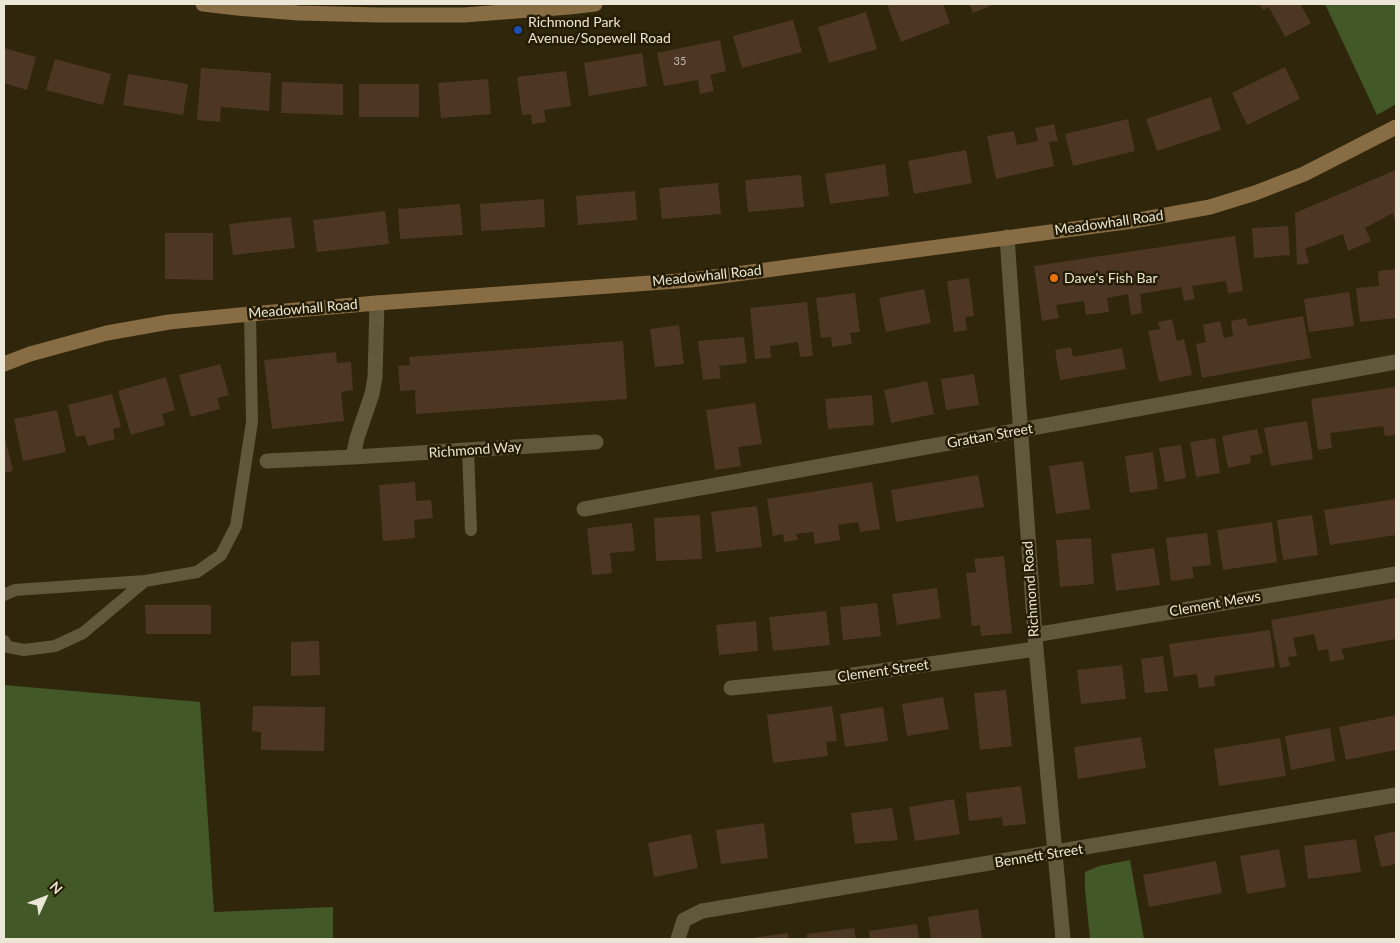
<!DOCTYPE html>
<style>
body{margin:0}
#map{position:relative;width:1400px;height:943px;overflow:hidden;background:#2f260b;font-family:Lato,sans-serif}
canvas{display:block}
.frame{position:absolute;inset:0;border:5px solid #ebe6d6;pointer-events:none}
.north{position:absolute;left:20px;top:873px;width:50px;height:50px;-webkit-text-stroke:4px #251d03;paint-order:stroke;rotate:47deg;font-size:14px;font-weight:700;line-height:20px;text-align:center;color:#ebe6d6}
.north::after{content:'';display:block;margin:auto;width:18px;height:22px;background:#ebe6d6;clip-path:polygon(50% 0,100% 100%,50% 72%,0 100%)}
</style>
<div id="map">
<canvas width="1400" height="943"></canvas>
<div class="frame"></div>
<div class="north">N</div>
</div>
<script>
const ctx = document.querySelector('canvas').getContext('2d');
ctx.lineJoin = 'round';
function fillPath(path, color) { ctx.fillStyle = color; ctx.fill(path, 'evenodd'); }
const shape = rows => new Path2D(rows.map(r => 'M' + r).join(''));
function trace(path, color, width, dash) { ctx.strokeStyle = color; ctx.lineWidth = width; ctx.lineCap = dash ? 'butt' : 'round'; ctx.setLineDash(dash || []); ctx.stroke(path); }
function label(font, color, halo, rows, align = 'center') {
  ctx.font = font + ' Lato,sans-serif'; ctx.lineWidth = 5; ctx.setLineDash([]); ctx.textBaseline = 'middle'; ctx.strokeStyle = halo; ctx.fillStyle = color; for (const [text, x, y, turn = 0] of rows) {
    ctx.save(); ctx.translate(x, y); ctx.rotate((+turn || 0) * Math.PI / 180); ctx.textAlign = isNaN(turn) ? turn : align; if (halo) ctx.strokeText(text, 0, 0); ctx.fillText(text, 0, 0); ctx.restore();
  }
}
const green = shape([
 [1325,4,1396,4,1396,104,1377,115],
 [4,685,200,702,214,912,333,907,333,939,4,939],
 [1130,860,1144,939,1090,939,1085,889,1085,872,1099,866]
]);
const building = shape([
 [889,4,943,4,950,23,901,42,887,5],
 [969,4,995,4,973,13],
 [1259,4,1300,4,1311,23,1285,37,1269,7,1263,10],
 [866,12,877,49,829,63,818,27],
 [793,20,802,52,742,68,733,36],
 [720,40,726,71,710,75,714,91,700,94,698,80,664,86,657,53],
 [4,48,36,57,27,90,4,83],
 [642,53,647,86,589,96,584,63],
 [55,59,111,74,103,105,46,90],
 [1285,67,1300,99,1247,125,1232,93],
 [201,68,271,73,269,111,221,107,220,122,197,120],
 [566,71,571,106,544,110,546,122,532,124,531,114,522,115,517,77],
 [128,74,188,84,183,115,123,105],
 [488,79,491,114,441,118,438,83],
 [282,82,343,84,343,115,281,113],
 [359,84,419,84,419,117,359,117],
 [1211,97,1221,130,1157,151,1146,119],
 [1128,119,1135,151,1073,166,1065,134],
 [1054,124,1058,141,1049,142,1054,166,996,179,987,136,1014,131,1017,145,1038,141,1035,128],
 [966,150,972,183,914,194,908,161],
 [885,164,889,196,830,204,825,174],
 [1396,170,1396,227,1393,213,1365,228,1371,241,1348,251,1343,234,1305,249,1309,263,1297,265,1295,213],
 [801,175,804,207,748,212,745,180],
 [718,183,721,214,662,219,659,188],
 [635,191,637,220,578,225,576,196],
 [544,199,545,227,481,231,480,204],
 [460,204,463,235,400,239,398,209],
 [385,211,389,244,317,252,313,220],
 [291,217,295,248,233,255,229,224],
 [1288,226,1290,255,1254,258,1252,228],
 [165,233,213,233,213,280,165,279],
 [1235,236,1243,291,1228,293,1226,281,1192,286,1195,299,1184,301,1181,287,1140,294,1142,313,1131,315,1128,294,1107,298,1109,312,1086,315,1084,301,1056,305,1059,318,1042,321,1034,266],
 [1395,269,1396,281,1396,318,1360,322,1356,288,1379,286,1378,271],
 [969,278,974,316,965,317,967,330,954,332,947,281],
 [924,289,931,323,886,332,879,298],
 [1349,292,1354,326,1309,332,1304,299],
 [855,293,860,332,850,333,852,344,832,347,831,337,821,338,816,298],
 [807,302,813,356,800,357,798,342,770,346,771,358,755,359,750,308],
 [1303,316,1311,358,1202,378,1196,344,1206,342,1203,325,1220,321,1224,338,1233,336,1231,321,1246,318,1248,326],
 [1172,319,1177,341,1184,339,1192,375,1159,382,1148,331,1160,329,1158,322],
 [679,325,684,364,655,367,650,329],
 [744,337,747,363,719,366,721,378,703,380,698,341],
 [623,341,627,399,416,414,415,390,400,391,398,366,410,365,409,357],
 [1071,347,1073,357,1122,348,1126,369,1060,380,1055,350],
 [336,352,337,363,351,362,353,390,341,392,344,421,272,429,264,360],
 [220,364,229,395,217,398,220,409,191,417,179,375],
 [974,374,979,405,946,410,941,379],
 [166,377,175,410,162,414,165,425,131,435,118,391],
 [927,381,934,414,891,423,884,390],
 [1396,387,1396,435,1385,436,1383,426,1330,433,1332,448,1318,450,1311,399],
 [112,394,121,427,113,429,115,439,88,446,85,435,76,437,68,405],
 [872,395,874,425,828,429,825,399],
 [755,403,762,444,738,447,741,466,715,470,706,410],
 [57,410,66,452,23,461,14,419],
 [1307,421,1313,459,1271,466,1264,428],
 [1257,429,1263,453,1250,456,1251,463,1228,468,1222,436],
 [4,433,13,471,4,473],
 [1215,438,1220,473,1196,477,1190,442],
 [1181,445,1186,478,1165,482,1159,448],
 [1153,452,1158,489,1130,493,1125,456],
 [1083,461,1090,509,1056,514,1049,466],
 [978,475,984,507,896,522,891,490],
 [415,482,416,501,431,500,433,518,414,520,415,538,383,541,379,485],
 [872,482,880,529,860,532,858,522,838,525,840,540,815,544,813,532,796,534,798,540,784,542,783,534,773,536,767,499],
 [1396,499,1396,535,1330,545,1324,510],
 [757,506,762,547,716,552,711,512],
 [700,515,702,559,656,561,654,518],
 [1312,515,1318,555,1283,560,1277,520],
 [1272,522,1277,562,1223,570,1217,530],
 [632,523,635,551,610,553,612,573,592,575,587,528],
 [1207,533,1211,565,1192,567,1194,578,1171,581,1166,538],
 [1091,538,1094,584,1060,587,1056,540],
 [1154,548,1160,585,1116,591,1111,554],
 [1004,556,1012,633,981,636,980,625,972,626,966,573,976,572,974,559],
 [937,588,941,618,897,625,892,594],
 [1396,598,1396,639,1341,649,1345,659,1330,662,1328,649,1318,651,1314,634,1293,638,1297,656,1288,657,1290,666,1280,668,1271,620],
 [877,603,881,636,843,640,840,607],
 [145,605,211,605,211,634,146,634],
 [826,611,830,645,773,651,769,617],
 [756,621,758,651,719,655,716,625],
 [1270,630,1275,667,1214,676,1215,686,1199,688,1197,674,1174,677,1169,644],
 [319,641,320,675,291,676,291,642],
 [1163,656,1168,691,1145,693,1141,659],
 [1122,665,1126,699,1081,704,1077,670],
 [1006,690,1012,746,980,750,974,693],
 [943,697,949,729,907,736,902,704],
 [253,706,325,707,324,751,261,750,261,732,252,731],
 [832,706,837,741,826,742,828,756,773,763,767,715],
 [883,707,888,741,845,747,840,714],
 [1396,715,1396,750,1346,760,1339,727],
 [1330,728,1335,761,1291,770,1285,736],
 [1141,737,1146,768,1078,779,1074,747],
 [1280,738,1286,776,1219,786,1214,749],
 [1021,786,1026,824,1003,826,1002,817,969,821,966,793],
 [954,799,960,834,915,841,909,807],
 [892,808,898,840,855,844,851,813],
 [764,823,768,858,721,864,716,830],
 [1396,831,1396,864,1381,867,1374,836],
 [691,834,698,868,654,877,648,843],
 [1356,839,1361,872,1308,879,1304,846],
 [1279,849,1286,887,1247,894,1240,856],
 [1216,861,1222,893,1149,907,1143,875],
 [978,909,982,938,978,939,931,939,928,917],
 [917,924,919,939,870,939,869,931],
 [854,928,856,939,807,939,807,934],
 [788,933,789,939,751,939,751,938]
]);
const lane = shape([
 [468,450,471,530],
 [4,595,15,590,145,581,197,572,221,555,236,526,252,422,250,314],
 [4,641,8,647,24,650,55,646,83,633,145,581]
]);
const street = shape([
 [1007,237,1036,649,1063,939],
 [353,457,357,438,372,394,375,377,377,303],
 [267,461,353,457,596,442],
 [584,509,1396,362],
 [1034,635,1396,574],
 [731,688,831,678,1036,649],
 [678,939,684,920,702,911,1396,795]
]);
const secondary = shape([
 [203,4,237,8,298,13,379,15,464,15,569,7,595,4],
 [4,364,30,354,107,333,169,322,250,314,377,303,691,280,1133,221,1210,207,1255,193,1304,174,1396,127]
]);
const markers = [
 [518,30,5,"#1a4fb4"],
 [1054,278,5,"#e8710a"]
];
const numberNames = [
 ["35",680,61]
];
const poiNames = [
 ["Richmond Park",528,22],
 ["Avenue/Sopewell Road",528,38],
 ["Dave's Fish Bar",1064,278]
];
const streetNames = [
 ["Meadowhall Road",1109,223,-8],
 ["Meadowhall Road",707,276,-6],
 ["Meadowhall Road",303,309,-5],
 ["Grattan Street",990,436,-10],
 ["Richmond Way",475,450,-4],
 ["Richmond Road",1031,589,-94],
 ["Clement Mews",1215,604,-10],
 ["Clement Street",883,671,-8],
 ["Bennett Street",1039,856,-9]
];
fillPath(green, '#425927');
fillPath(building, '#4d3724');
trace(lane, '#61573b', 12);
trace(street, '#61573b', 15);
trace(secondary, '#886c43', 15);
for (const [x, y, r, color] of markers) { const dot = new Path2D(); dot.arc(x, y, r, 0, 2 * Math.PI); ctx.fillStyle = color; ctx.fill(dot); trace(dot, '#251d03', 2); }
label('11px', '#c4baaa', null, numberNames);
label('14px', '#ebe6d6', '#251d03', poiNames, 'left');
label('14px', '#ebe6d6', '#251d03', streetNames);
</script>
